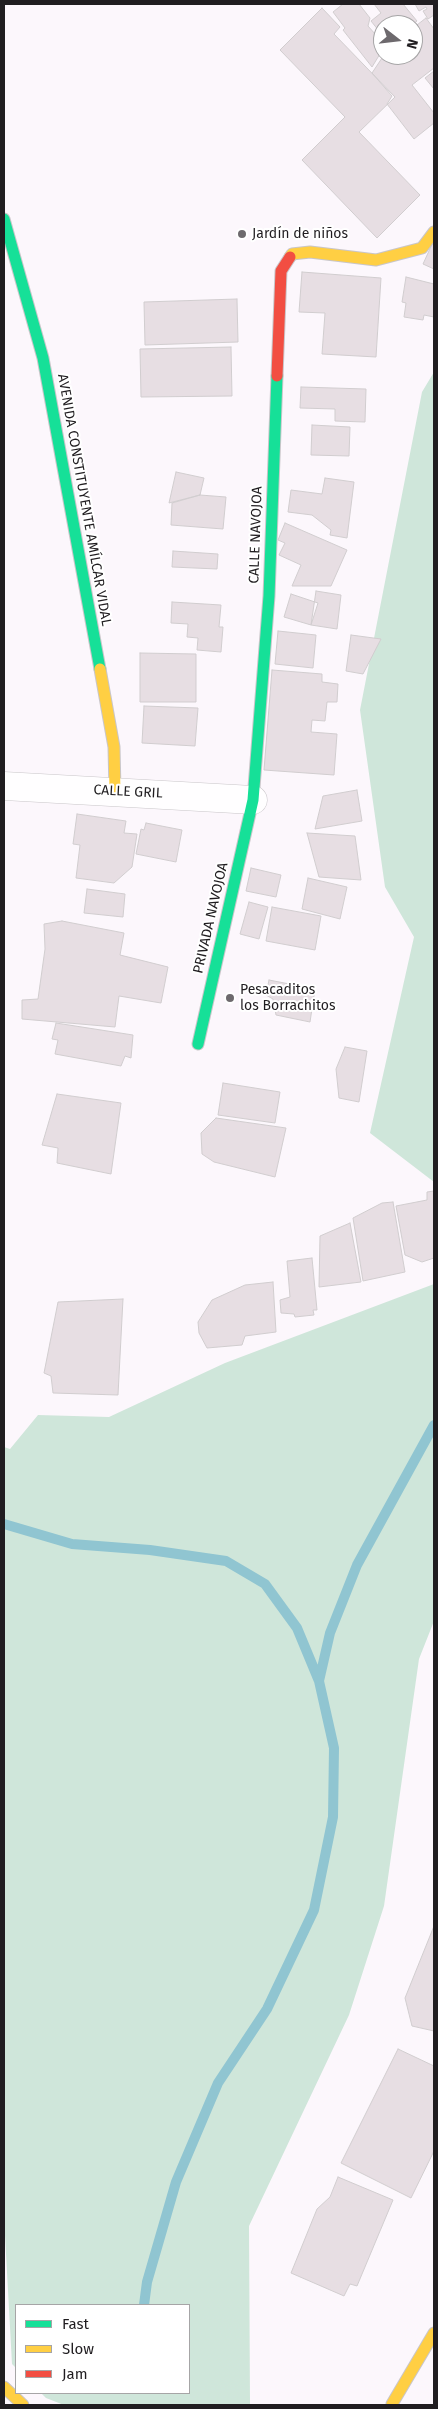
<!DOCTYPE html>
<meta charset="utf-8">
<style>
body{margin:0}
#map{position:relative;width:438px;height:2409px;overflow:hidden;background:#fcf7fc;font-family:"Fira Sans",sans-serif}
canvas{display:block}
.frame{position:absolute;inset:0;border:5px solid #201d20;pointer-events:none}
.legend{position:absolute;left:15px;top:2304px;width:175px;height:90px;box-sizing:border-box;background:#fff;border:1px solid #a6a5a6;margin:0;padding:6px 9px;list-style:none;font-size:15px;color:#201d20}
.legend li{display:flex;align-items:center;gap:10px;height:25px}
.legend b{width:25px;border:1px solid #a6a5a6}
.north{position:absolute;left:373px;top:15px;width:50px;height:50px;box-sizing:border-box;background:#fff;border:1px solid #a6a5a6;border-radius:50%;rotate:106deg;font-size:14px;font-weight:700;line-height:20px;text-align:center;color:#201d20}
.north::after{content:'';display:block;margin:auto;width:18px;height:22px;background:#6d696d;clip-path:polygon(50% 0,100% 100%,50% 72%,0 100%)}
</style>
<div id="map">
<canvas width="438" height="2409"></canvas>
<div class="frame"></div>
<ul class="legend">
<li><b style="height:6px;background:#16e098"></b>Fast</li>
<li><b style="height:6px;background:#ffcf43"></b>Slow</li>
<li><b style="height:6px;background:#f24e42"></b>Jam</li>
</ul>
<div class="north">N</div>
</div>
<script>
const ctx = document.querySelector('canvas').getContext('2d');
ctx.lineJoin = 'round';
function fillPath(path, color) { ctx.fillStyle = color; ctx.fill(path, 'evenodd'); }
const shape = rows => new Path2D(rows.map(r => 'M' + r).join(''));
function trace(path, color, width, dash) { ctx.strokeStyle = color; ctx.lineWidth = width; ctx.lineCap = dash ? 'butt' : 'round'; ctx.setLineDash(dash || []); ctx.stroke(path); }
function label(font, color, halo, rows, align = 'center') {
  ctx.font = font + ' "Fira Sans",sans-serif'; ctx.lineWidth = 4; ctx.setLineDash([]); ctx.textBaseline = 'middle'; ctx.strokeStyle = halo; ctx.fillStyle = color; for (const [text, x, y, turn = 0] of rows) {
    ctx.save(); ctx.translate(x, y); ctx.rotate((+turn || 0) * Math.PI / 180); ctx.textAlign = isNaN(turn) ? turn : align; if (halo) ctx.strokeText(text, 0, 0); ctx.fillText(text, 0, 0); ctx.restore();
  }
}
const green = shape([
 [434,372,434,1182,370,1133,414,937,385,887,360,710,422,392],
 [434,1284,434,1621,419,1659,384,1906,349,2015,249,2226,250,2405,64,2405,46,2398,41,2393,189,2393,189,2305,16,2305,16,2368,12,2364,4,2217,4,1447,10,1449,38,1415,109,1417,225,1363]
]);
const stream = shape([
 [4,1524,72,1544,150,1550,226,1561,265,1584,297,1628,319,1681,334,1748,333,1817,314,1910,267,2009,218,2083,176,2182,147,2282,144,2305],
 [319,1681,330,1633,357,1565,434,1425]
]);
const building = shape([
 [343,4,359,4,370,18,368,26,383,43,383,49,372,67,343,30,345,28,333,12,343,4],
 [374,4,403,4,417,21,412,25,383,25,383,36,371,21,381,13,374,4],
 [415,4,434,4,434,15,428,19,423,11,427,9,426,7,419,11,415,4],
 [322,8,340,27,334,34,395,97,359,132,420,195,377,238,302,160,345,117,280,50,322,8],
 [426,18,434,29,434,68,412,85,434,113,434,123,414,139,387,104,392,96,372,73,384,55,413,55,413,28,426,18],
 [434,71,434,89,425,78,434,71],
 [434,240,434,269,423,264,434,240],
 [302,272,381,278,376,357,322,354,325,313,299,312,302,272],
 [406,277,434,284,434,317,424,315,423,320,404,317,406,303,402,302,406,277],
 [237,299,238,342,145,345,144,302,237,299],
 [231,347,232,396,141,397,140,349,231,347],
 [301,387,366,389,365,422,335,421,335,409,300,408,301,387],
 [312,425,350,427,349,456,311,455,312,425],
 [176,472,204,478,200,495,169,503,176,472],
 [325,478,354,482,347,538,330,535,331,530,312,515,288,512,291,490,322,494,325,478],
 [200,495,226,497,223,529,171,525,172,503,200,495],
 [285,523,347,550,331,586,292,586,301,565,279,555,285,543,278,540,285,523],
 [173,551,218,554,217,569,172,567,173,551],
 [316,591,341,595,337,629,311,625,316,591],
 [291,594,318,603,311,625,284,617,291,594],
 [172,602,221,605,219,627,223,627,221,652,197,650,198,638,187,637,188,624,171,623,172,602],
 [278,631,316,635,313,668,275,664,278,631],
 [351,635,381,639,363,674,346,671,351,635],
 [140,653,196,654,196,702,140,702,140,653],
 [272,670,322,674,322,682,338,684,337,702,327,702,325,721,312,720,311,732,337,734,334,775,264,770,272,670],
 [144,706,198,708,195,746,142,743,144,706],
 [357,790,362,821,315,829,323,796,357,790],
 [77,814,126,821,124,833,137,834,132,867,114,883,76,878,80,845,73,844,77,814],
 [146,823,182,830,176,862,136,854,141,829,144,830,146,823],
 [307,833,355,836,361,880,319,877,307,833],
 [251,868,281,875,276,897,246,891,251,868],
 [308,878,347,887,340,919,302,909,308,878],
 [87,889,125,894,123,917,84,913,87,889],
 [249,902,268,907,259,939,240,934,249,902],
 [272,907,321,916,315,950,266,941,272,907],
 [62,921,124,933,120,955,168,967,161,1003,119,996,115,1027,22,1019,22,1000,38,999,45,949,44,924,62,921],
 [269,980,315,989,310,1022,276,1015,273,999,266,995,269,980],
 [56,1023,133,1035,131,1058,125,1056,121,1066,55,1054,58,1040,52,1039,56,1023],
 [345,1047,367,1051,359,1102,339,1098,336,1069,345,1047],
 [223,1083,280,1092,275,1123,218,1115,223,1083],
 [57,1094,121,1103,111,1174,57,1163,58,1148,42,1145,57,1094],
 [216,1118,286,1128,275,1177,214,1162,202,1154,201,1133,216,1118],
 [434,1191,434,1258,422,1262,405,1255,396,1206,427,1200,427,1192,434,1191],
 [393,1202,405,1272,363,1281,353,1218,382,1203,393,1202],
 [350,1223,361,1282,319,1287,320,1236,350,1223],
 [312,1258,317,1310,313,1310,314,1315,295,1317,294,1314,281,1313,280,1300,290,1297,287,1261,312,1258],
 [273,1282,276,1332,245,1336,242,1345,207,1348,199,1333,198,1322,212,1300,245,1285,273,1282],
 [123,1299,118,1395,53,1393,51,1376,44,1373,58,1302,123,1299],
 [434,1926,434,2031,412,2026,405,1998,434,1926],
 [398,2049,434,2066,434,2151,411,2198,341,2163,398,2049],
 [338,2177,393,2200,357,2286,350,2284,344,2296,291,2273,317,2209,330,2197,338,2177]
]);
const street = shape([
 [4,786,253,800]
]);
const fast = shape([
 [4,219,43,358,100,669],
 [198,1044,253,800,269,596,277,376]
]);
const slow = shape([
 [290,257,292,254,310,252,376,260,422,248,434,232],
 [100,669,114,747,115,791],
 [4,2387,23,2405],
 [392,2404,434,2333]
]);
const jam = shape([
 [277,376,281,271,290,257]
]);
const markers = [
 [242,234,5,"#6d696d"],
 [230,998,5,"#6d696d"]
];
const poiNames = [
 ["Jardín de niños",252,234],
 ["Pesacaditos",240,990],
 ["los Borrachitos",240,1006]
];
const streetNames = [
 ["AVENIDA CONSTITUYENTE AMÍLCAR VIDAL",84,500,80],
 ["CALLE NAVOJOA",256,535,-88],
 ["CALLE GRIL",128,792,3],
 ["PRIVADA NAVOJOA",211,918,-77]
];
fillPath(green, '#cfe6da');
trace(stream, '#90c5d1', 10);
fillPath(building, '#e7dee3');
trace(building, '#d1cdcf', 1);
trace(street, '#c9c6c9', 29);
trace(fast, '#c9c6c9', 13);
trace(slow, '#c9c6c9', 13);
trace(jam, '#c9c6c9', 13);
trace(street, '#fffeff', 28);
trace(fast, '#16e098', 11);
trace(slow, '#ffcf43', 11);
trace(jam, '#f24e42', 11);
for (const [x, y, r, color] of markers) { const dot = new Path2D(); dot.arc(x, y, r, 0, 2 * Math.PI); ctx.fillStyle = color; ctx.fill(dot); trace(dot, '#fff', 2); }
label('14px', '#201d20', '#fff', poiNames, 'left');
label('14px', '#201d20', '#fff', streetNames);
</script>
